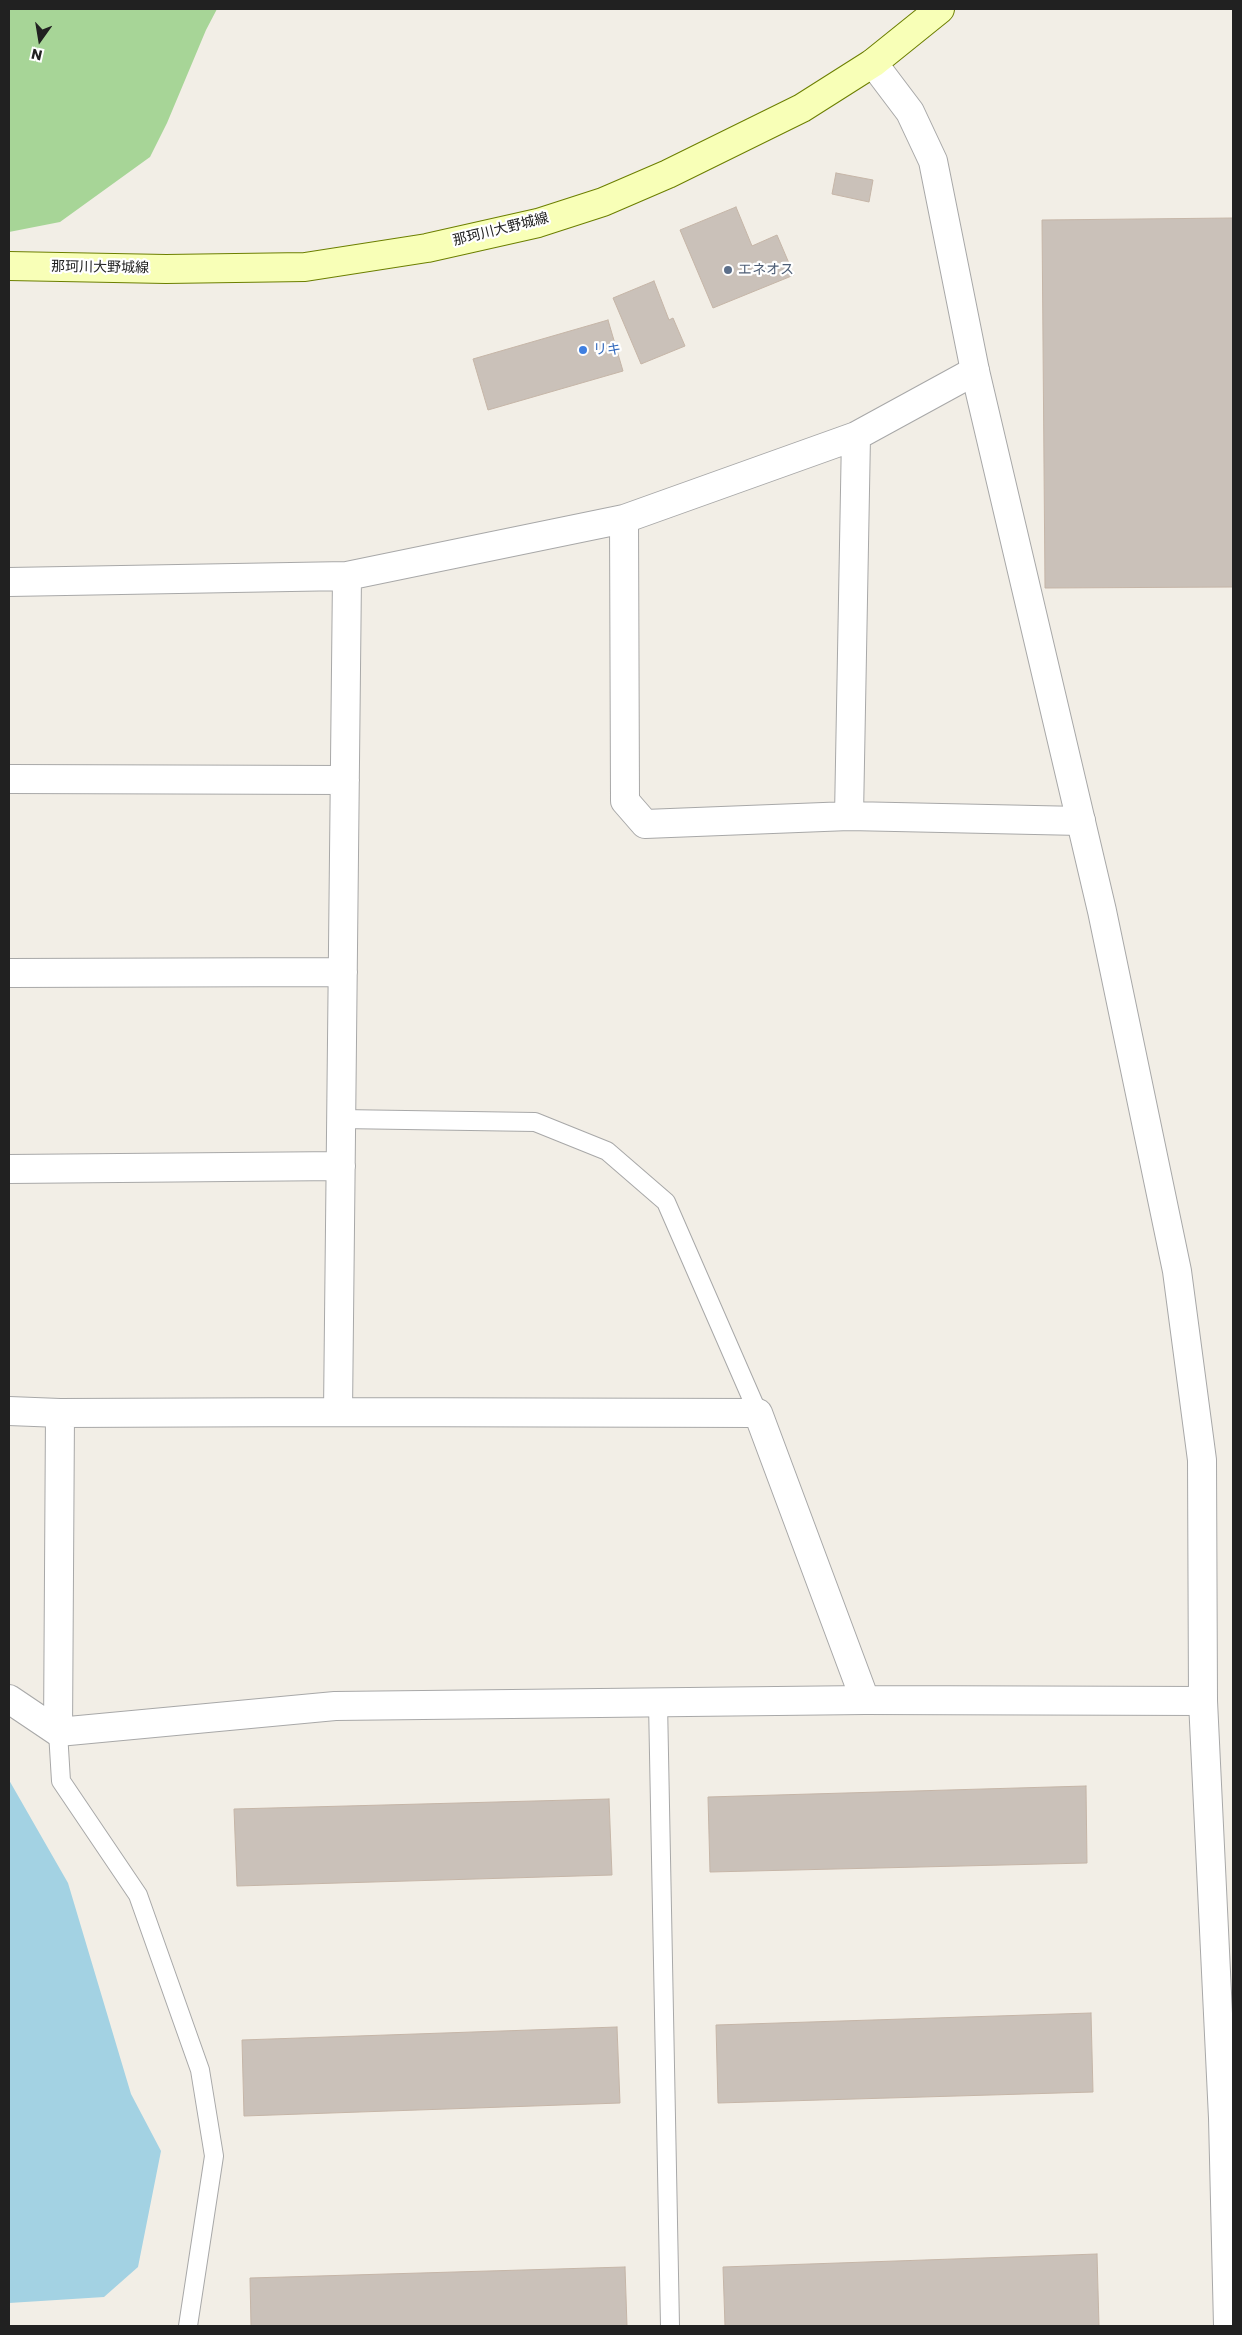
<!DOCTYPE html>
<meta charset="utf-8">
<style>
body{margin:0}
#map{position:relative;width:1242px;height:2335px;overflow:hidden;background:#f2eee6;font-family:Poppins,sans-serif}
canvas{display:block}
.frame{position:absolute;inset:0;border:10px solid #212121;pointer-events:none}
.north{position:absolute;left:15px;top:15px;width:50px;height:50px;-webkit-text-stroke:4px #fff;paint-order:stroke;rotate:193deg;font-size:14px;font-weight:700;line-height:20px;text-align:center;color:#212121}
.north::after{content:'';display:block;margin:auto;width:18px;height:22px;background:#212121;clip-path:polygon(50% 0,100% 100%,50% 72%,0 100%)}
</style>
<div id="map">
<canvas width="1242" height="2335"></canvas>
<div class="frame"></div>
<div class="north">N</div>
</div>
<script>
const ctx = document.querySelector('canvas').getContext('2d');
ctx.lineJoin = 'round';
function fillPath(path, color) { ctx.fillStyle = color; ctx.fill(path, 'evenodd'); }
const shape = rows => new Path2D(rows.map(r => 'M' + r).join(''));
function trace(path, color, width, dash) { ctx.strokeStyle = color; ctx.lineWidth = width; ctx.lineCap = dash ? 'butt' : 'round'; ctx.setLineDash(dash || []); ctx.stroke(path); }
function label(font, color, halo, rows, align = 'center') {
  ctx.font = font + ' Poppins,"Noto Sans JP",sans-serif'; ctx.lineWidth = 4.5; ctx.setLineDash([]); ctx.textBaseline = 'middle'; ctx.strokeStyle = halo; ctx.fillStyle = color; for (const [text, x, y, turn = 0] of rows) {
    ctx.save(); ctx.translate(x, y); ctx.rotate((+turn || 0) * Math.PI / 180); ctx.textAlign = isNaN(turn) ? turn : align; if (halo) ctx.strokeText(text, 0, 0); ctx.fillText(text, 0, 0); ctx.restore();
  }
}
const forest = shape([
 [9,9,217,9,206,30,167,123,150,157,60,222,9,232]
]);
const water = shape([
 [9,1780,68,1883,131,2094,161,2151,138,2267,104,2297,9,2303]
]);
const building = shape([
 [836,173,873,180,869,202,832,194,836,173],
 [736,207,752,246,777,235,794,275,713,308,680,230,736,207],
 [1233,218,1233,587,1045,588,1042,220,1233,218],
 [654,281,669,320,673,318,685,346,641,364,613,298,654,281],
 [608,320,623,371,488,410,473,359,608,320],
 [1086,1786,1087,1863,710,1872,708,1797,1086,1786],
 [609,1799,612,1875,237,1886,234,1809,609,1799],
 [1091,2013,1093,2092,718,2103,716,2025,1091,2013],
 [617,2027,620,2103,244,2116,242,2040,617,2027],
 [1097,2254,1099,2326,725,2326,723,2267,1097,2254],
 [625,2267,627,2326,251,2326,250,2278,625,2267]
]);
const service = shape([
 [341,1119,535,1122,607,1151,666,1202,758,1413],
 [658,1702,670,2326],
 [58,1732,61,1781,138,1895,200,2070,214,2156,188,2326]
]);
const minor = shape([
 [856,436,975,371],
 [624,519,856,436,849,816],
 [9,582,347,576,624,519,625,801,645,824,849,816,1081,821],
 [9,779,345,780],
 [9,973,343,972],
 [9,1169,341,1166],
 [9,1411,60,1413,58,1732,335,1706,865,1700,1203,1701],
 [338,1412,758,1413,865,1700],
 [60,1413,338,1412,347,576],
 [9,1699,58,1732]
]);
const tertiary = shape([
 [873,63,910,112,933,161,975,371,1102,911,1177,1271,1202,1460,1203,1701,1223,2118,1228,2326]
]);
const secondary = shape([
 [9,266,166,269,305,267,427,248,538,223,603,202,668,174,802,108,873,63,940,9]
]);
const markers = [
 [728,270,5,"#5c6f8a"],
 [583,350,5,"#3f7fe0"]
];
const streetNames = [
 ["那珂川大野城線",501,230,-14],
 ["那珂川大野城線",100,268,1]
];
const serviceNames = [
 ["エネオス",738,270]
];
const shopNames = [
 ["リキ",593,350]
];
fillPath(forest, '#a7d597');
fillPath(water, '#a3d2e3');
fillPath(building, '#cac1b9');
trace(building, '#c5b5a7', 1);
trace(service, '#a8a8a8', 20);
trace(minor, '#a8a8a8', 30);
trace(tertiary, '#a8a8a8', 30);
trace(secondary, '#6c7f00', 30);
trace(service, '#fff', 18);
trace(minor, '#fff', 28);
trace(tertiary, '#fff', 28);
trace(secondary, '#f8ffb7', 28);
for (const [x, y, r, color] of markers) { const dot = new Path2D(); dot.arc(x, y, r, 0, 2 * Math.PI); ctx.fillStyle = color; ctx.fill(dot); trace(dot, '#fff', 2); }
label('14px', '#212121', '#fff', streetNames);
label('14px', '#4e5e75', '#fff', serviceNames, 'left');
label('14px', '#366cbe', '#fff', shopNames, 'left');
</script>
